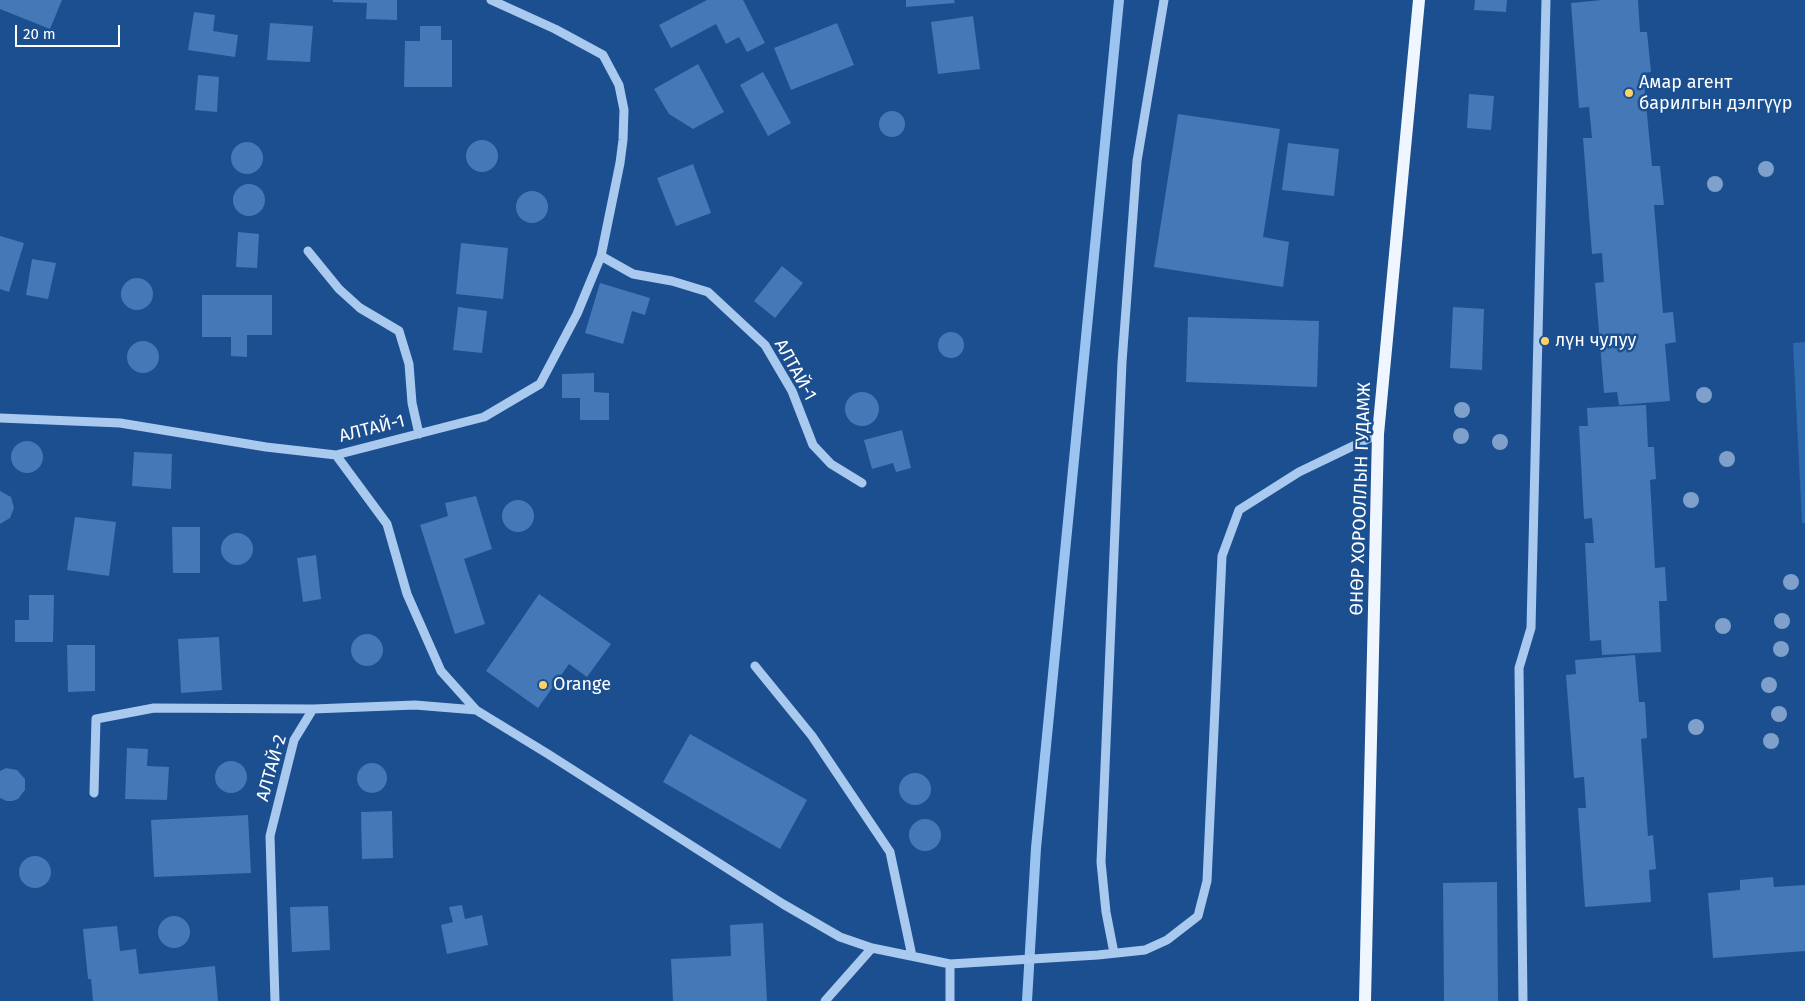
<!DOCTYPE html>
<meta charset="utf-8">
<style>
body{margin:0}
#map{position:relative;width:1805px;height:1001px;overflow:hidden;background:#1b4f8f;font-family:"Fira Sans",sans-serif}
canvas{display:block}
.scale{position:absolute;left:15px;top:25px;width:105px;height:22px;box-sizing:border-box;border:2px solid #fff;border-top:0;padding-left:6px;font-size:15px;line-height:18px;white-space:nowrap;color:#fff;-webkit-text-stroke:4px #1b4f8f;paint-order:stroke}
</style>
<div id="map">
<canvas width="1805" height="1001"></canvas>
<div class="scale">20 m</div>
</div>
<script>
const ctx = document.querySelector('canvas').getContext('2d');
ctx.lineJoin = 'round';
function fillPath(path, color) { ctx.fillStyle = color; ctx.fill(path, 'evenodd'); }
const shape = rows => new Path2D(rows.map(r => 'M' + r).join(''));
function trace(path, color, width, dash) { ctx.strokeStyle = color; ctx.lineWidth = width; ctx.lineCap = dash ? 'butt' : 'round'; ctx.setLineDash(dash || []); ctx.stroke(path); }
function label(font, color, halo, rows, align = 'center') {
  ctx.font = font + ' "Fira Sans",sans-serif'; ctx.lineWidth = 5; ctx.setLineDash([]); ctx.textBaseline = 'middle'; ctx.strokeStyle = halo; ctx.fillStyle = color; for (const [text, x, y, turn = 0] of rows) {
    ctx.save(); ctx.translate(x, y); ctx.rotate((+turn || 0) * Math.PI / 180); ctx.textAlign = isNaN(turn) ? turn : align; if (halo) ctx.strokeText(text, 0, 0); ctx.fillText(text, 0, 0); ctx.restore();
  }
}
const green = shape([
 [1805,342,1805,523,1802,523,1793,343]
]);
const stream = shape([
 [1027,1001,1036,848,1119,0]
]);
const building = shape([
 [0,0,62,0,50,29,0,9],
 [333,0,397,0,397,20,366,19,367,3,333,2],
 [707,0,743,0,765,43,747,52,739,37,726,44,716,24,671,48,659,25],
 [906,0,954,0,955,3,906,7],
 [1475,0,1507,0,1506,12,1474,10],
 [1602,0,1638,0,1640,32,1647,32,1651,72,1643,73,1652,166,1660,166,1664,205,1654,205,1663,313,1673,312,1676,342,1665,344,1670,401,1619,405,1617,392,1604,393,1595,283,1604,282,1602,253,1592,254,1583,138,1592,138,1589,107,1579,108,1571,3],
 [194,12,215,15,213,31,238,35,235,57,188,50],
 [973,16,980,69,938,74,931,22],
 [270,23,313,26,310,62,267,60],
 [837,23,854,65,791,90,774,48],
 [420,26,441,26,441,40,452,40,452,87,404,87,405,41,420,41],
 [698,64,724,112,693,129,669,114,654,89],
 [763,72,791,123,768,136,740,85],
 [198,75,219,77,217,112,195,110],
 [1469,94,1494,96,1491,130,1467,128],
 '879 124a13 13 0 1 1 26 0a13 13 0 1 1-26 0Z',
 [1178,114,1280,129,1263,237,1289,242,1283,287,1154,267],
 '466 156a16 16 0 1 1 32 0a16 16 0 1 1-32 0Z',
 '231 158a16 16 0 1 1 32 0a16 16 0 1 1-32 0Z',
 [1288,143,1339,149,1334,196,1282,190],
 [693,164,711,213,676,226,657,178],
 '233 200a16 16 0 1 1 32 0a16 16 0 1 1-32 0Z',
 '516 207a16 16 0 1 1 32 0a16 16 0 1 1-32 0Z',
 [238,232,259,234,257,268,236,267],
 [0,236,24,243,9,292,0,289],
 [461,243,508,248,503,299,456,294],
 [32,259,56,263,48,299,26,295],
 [782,266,803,283,775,318,754,301],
 '121 294a16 16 0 1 1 32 0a16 16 0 1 1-32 0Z',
 [600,283,650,298,645,315,632,311,623,344,585,333],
 [202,295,272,295,272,335,247,335,247,357,231,356,231,337,202,337],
 [458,307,487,311,482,353,453,350],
 [1453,307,1484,309,1482,370,1450,368],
 [1188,317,1319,321,1317,387,1186,382],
 '938 345a13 13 0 1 1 26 0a13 13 0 1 1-26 0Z',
 '127 357a16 16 0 1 1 32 0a16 16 0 1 1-32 0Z',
 [594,373,594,392,609,393,609,420,580,420,580,398,562,398,562,374],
 '845 409a17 17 0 1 1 34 0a17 17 0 1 1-34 0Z',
 [1646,405,1648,447,1654,447,1656,479,1650,480,1655,568,1665,567,1667,601,1659,601,1661,652,1602,655,1601,640,1590,641,1585,543,1594,543,1592,518,1584,519,1579,426,1588,426,1587,408],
 [902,430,911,468,896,472,893,463,872,469,864,440],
 '11 457a16 16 0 1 1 32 0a16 16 0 1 1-32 0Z',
 [134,452,172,454,171,489,132,486],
 [0,491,11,497,14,508,10,518,0,524],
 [476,496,492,549,464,559,485,624,455,634,420,525,448,516,445,503],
 '502 516a16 16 0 1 1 32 0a16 16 0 1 1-32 0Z',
 [75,517,116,522,109,576,67,570],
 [172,527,200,527,200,573,173,573],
 '221 549a16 16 0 1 1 32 0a16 16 0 1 1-32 0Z',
 [316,555,321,599,303,602,297,558],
 [539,594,611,644,587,677,569,664,538,708,486,671],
 [29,595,54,595,53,642,15,642,15,620,29,620],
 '351 650a16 16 0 1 1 32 0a16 16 0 1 1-32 0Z',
 [219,637,222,690,181,693,178,639],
 [67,645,95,645,95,691,68,692],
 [1635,655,1639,702,1645,702,1647,738,1641,739,1648,836,1653,835,1656,869,1649,870,1651,902,1585,907,1578,808,1586,808,1584,777,1574,778,1566,675,1576,674,1575,660],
 [690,734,807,800,780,849,663,782],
 [127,748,148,749,147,766,169,767,167,800,125,799],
 '215 777a16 16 0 1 1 32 0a16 16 0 1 1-32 0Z',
 '357 778a15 15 0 1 1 30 0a15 15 0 1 1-30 0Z',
 [6,768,17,770,25,779,25,790,18,799,12,801,7,801,0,798,0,771],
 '899 789a16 16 0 1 1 32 0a16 16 0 1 1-32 0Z',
 [392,811,393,858,362,859,361,812],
 [248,815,251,873,154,877,151,820],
 '909 835a16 16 0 1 1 32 0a16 16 0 1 1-32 0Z',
 '19 872a16 16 0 1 1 32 0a16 16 0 1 1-32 0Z',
 [1773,877,1774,887,1805,885,1805,951,1713,958,1708,893,1740,890,1740,880],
 [1497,882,1498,1001,1444,1001,1443,883],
 [462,905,465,919,482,915,488,945,447,954,441,925,453,922,449,907],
 [328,906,330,950,292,952,290,907],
 '158 932a16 16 0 1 1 32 0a16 16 0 1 1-32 0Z',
 [763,923,767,1001,673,1001,671,959,731,956,730,925],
 [117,926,120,951,136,949,139,974,215,966,218,1001,93,1001,91,979,88,979,83,929]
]);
const minor = shape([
 [308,251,339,289,360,308,399,331,409,364,412,403,419,434],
 [601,256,633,274,672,281,708,292,765,345,792,391,813,445,831,464,862,483],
 [0,418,120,423,266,447,336,455,484,417,540,384,577,314,601,256,620,163,623,140,624,110,619,85,603,55,555,29,491,0],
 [336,455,387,524,407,594,441,671,476,710,548,754,783,904,840,937,872,948,950,964,1098,955,1145,950,1167,940,1198,916,1207,881,1222,556,1239,510,1299,472,1378,434],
 [755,666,812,736,890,852,912,956],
 [94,793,96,719,154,708,313,709],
 [1114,953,1106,912,1101,862,1122,362,1137,161,1164,0],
 [275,1001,270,836,294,740,313,709,415,705,476,710],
 [825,1001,872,948],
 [950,1001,950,964],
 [1523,1001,1519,668,1531,628,1546,0]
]);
const major = shape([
 [1365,1001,1378,434,1419,0]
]);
const trees = [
 [1766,169],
 [1715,184],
 [1704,395],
 [1462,410],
 [1461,436],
 [1500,442],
 [1727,459],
 [1691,500],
 [1791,582],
 [1782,621],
 [1723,626],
 [1781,649],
 [1769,685],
 [1779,714],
 [1696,727],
 [1771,741]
];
const markers = [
 [1629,93,5,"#ffd166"],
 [1545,341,5,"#ffd166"],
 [543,685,5,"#ffd166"]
];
const poiNames = [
 ["Амар агент",1639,83],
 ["барилгын дэлгүүр",1639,104],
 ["лүн чулуу",1555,341],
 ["Orange",553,685]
];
const streetNames = [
 ["АЛТАЙ-1",795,370,61],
 ["АЛТАЙ-1",372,429,-14],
 ["ӨНӨР ХОРООЛЛЫН ГУДАМЖ",1361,499,-88],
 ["АЛТАЙ-2",272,768,-74]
];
fillPath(green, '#2e69ad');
trace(stream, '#9cc4f0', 10);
fillPath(building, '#4478b7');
trace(minor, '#a9c9ee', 9);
trace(major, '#f0f6ff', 12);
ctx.fillStyle = '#7ea0ca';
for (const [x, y] of trees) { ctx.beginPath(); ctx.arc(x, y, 8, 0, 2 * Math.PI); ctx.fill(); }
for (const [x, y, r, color] of markers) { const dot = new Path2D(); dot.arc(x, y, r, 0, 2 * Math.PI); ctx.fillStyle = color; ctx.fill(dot); trace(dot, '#1b4f8f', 2); }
label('18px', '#fff', '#1b4f8f', poiNames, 'left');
label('18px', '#fff', '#1b4f8f', streetNames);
</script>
